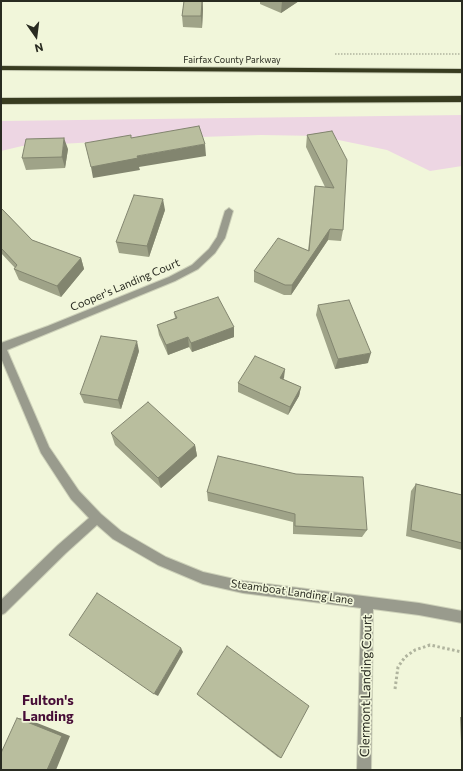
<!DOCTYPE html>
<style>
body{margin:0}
#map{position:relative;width:463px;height:771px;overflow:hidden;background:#f1f6da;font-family:Commissioner,sans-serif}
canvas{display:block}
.frame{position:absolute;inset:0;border:2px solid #292b21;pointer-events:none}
.north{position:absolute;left:16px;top:16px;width:40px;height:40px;-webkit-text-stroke:3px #f1f6da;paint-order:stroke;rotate:166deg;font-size:11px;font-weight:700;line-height:16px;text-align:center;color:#292b21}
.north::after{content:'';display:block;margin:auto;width:14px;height:18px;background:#292b21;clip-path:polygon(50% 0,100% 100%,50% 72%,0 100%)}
</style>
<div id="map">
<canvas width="463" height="771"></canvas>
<div class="frame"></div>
<div class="north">N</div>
</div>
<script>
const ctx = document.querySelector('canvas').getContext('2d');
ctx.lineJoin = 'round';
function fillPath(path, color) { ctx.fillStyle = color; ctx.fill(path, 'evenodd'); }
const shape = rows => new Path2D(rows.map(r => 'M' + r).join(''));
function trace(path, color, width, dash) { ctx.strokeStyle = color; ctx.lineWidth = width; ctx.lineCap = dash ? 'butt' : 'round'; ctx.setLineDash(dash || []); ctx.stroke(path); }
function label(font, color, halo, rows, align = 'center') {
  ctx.font = font + ' Commissioner,sans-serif'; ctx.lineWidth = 3.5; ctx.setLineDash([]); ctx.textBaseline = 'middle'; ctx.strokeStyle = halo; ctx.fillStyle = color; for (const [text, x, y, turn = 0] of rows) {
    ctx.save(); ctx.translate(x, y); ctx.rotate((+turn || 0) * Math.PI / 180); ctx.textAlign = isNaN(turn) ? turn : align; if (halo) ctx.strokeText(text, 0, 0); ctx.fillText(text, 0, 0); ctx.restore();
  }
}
const green = shape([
 [462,115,462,166,430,171,387,150,319,136,261,135,171,138,22,146,1,151,1,121]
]);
const pathFar1 = shape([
 [335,54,462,54]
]);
const path = shape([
 [395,689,398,667,405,657,415,650,430,645,462,652]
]);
const street = shape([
 [229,208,233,211,225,238,215,253,198,269,175,281,7,350,49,447,79,491,101,514,121,531,166,557,203,572,243,581,419,603,462,611,462,623,419,615,373,609,371,770,357,770,361,608,243,593,203,584,158,565,113,539,97,525,66,553,5,613,1,615,1,600,58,545,89,518,71,499,41,453,1,358,1,343,48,326,169,277,192,265,209,249,217,237,225,211,229,208]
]);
const highway = shape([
 [1,66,462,69,462,73,1,70,1,66],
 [462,96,462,102,1,104,1,98,462,96]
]);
const wall = shape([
 [184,1,203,1,203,9,202,28,183,27,182,16],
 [260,1,299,1,281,13,260,4],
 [332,131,343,230,341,241,328,240,291,295,284,295,254,282,254,271,308,251,315,186,325,187,306,147,307,135],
 [68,149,65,168,26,170,22,158],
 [1,208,32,240,81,258,84,269,61,297,19,280,14,269,15,268,1,253],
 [165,210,149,257,119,253,116,242],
 [318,305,368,363,335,369,316,315],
 [174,312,234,327,234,337,192,352,189,347,168,355,159,335,157,325,175,318],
 [139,351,121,409,84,403,80,394],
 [285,369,283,379,301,387,299,396,288,415,238,392,238,383],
 [111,433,195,445,197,456,161,488,115,445],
 [416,484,462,495,462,550,406,536,411,491],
 [207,492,367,530,362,537,293,534,293,522,208,501],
 [197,694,281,758,278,757,199,696],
 [460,717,462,717,462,766]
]);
const shadedWall = shape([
 [202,1,203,9,202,28,201,16],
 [282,1,299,1,281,13],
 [64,138,68,149,65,168,62,157],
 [205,144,206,156,139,167,140,170,93,178,91,167,137,156],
 [163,199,165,210,149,257,147,246],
 [330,229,328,240,291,295,292,285],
 [81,258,84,269,61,297,57,286],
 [234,327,234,337,192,352,191,343],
 [188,337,189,347,168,355,166,345],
 [137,341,139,351,121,409,118,400],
 [371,353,368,363,335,369,338,359],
 [285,369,284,378,279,387,280,378],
 [301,387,299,396,288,415,290,407],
 [195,445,197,456,161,488,158,478],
 [181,648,183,652,158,696,154,694],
 [17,718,27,719,70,736,56,770,47,770]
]);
const building = shape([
 [184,1,202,1,201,16,182,16,184,1],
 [199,126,205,144,137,156,138,158,91,167,85,143,131,135,131,138,199,126],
 [332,131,347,160,343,230,330,229,292,285,285,285,254,271,278,238,309,251,315,186,334,188,307,135,332,131],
 [64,138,62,157,22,158,26,139,64,138],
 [134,195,163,199,147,246,116,242,134,195],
 [1,208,32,240,81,258,57,286,14,269,17,265,1,248,1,208],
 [218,297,234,327,191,343,188,337,166,345,157,325,177,318,174,312,218,297],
 [349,300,371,353,338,359,318,305,349,300],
 [101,336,137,341,118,400,80,394,101,336],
 [255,356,285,369,280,378,301,387,290,407,238,383,255,356],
 [148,402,195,445,158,478,111,433,148,402],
 [218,456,296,474,363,477,367,530,295,526,295,514,207,492,218,456],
 [416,484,462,495,462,543,411,530,416,484],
 [97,593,181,648,154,694,69,635,97,593],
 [227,646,309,706,281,758,197,694,227,646],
 [17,718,62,736,47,770,1,770,1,753,17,718]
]);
const farStreetnames = [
 ["Fairfax County Parkway",232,60]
];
const streetNames = [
 ["Cooper's Landing Court",125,285,-23],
 ["Steamboat Landing Lane",292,592,8]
];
const nearStreetnames = [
 ["Clermont Landing Court",366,686,-89]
];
const nearNeighbourhoodnames = [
 ["Fulton's",48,700],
 ["Landing",48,716]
];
fillPath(green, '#edd6e3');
trace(street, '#cdd1b9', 2);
trace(highway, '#cdd1b9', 2);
trace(pathFar1, '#b0b49e', 1.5, [1.5, 1.5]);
trace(path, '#b0b49e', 3, [2.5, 2.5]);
fillPath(street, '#999b8d');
fillPath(highway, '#383c20');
fillPath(wall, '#9fa388');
fillPath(shadedWall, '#82856f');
fillPath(building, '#b9be9e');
trace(building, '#82856f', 1);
label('9px', '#292b21', '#f1f6da', farStreetnames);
label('11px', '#292b21', '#f1f6da', streetNames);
label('13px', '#292b21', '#f1f6da', nearStreetnames);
label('bold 14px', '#470d37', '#f1f6da', nearNeighbourhoodnames);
</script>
